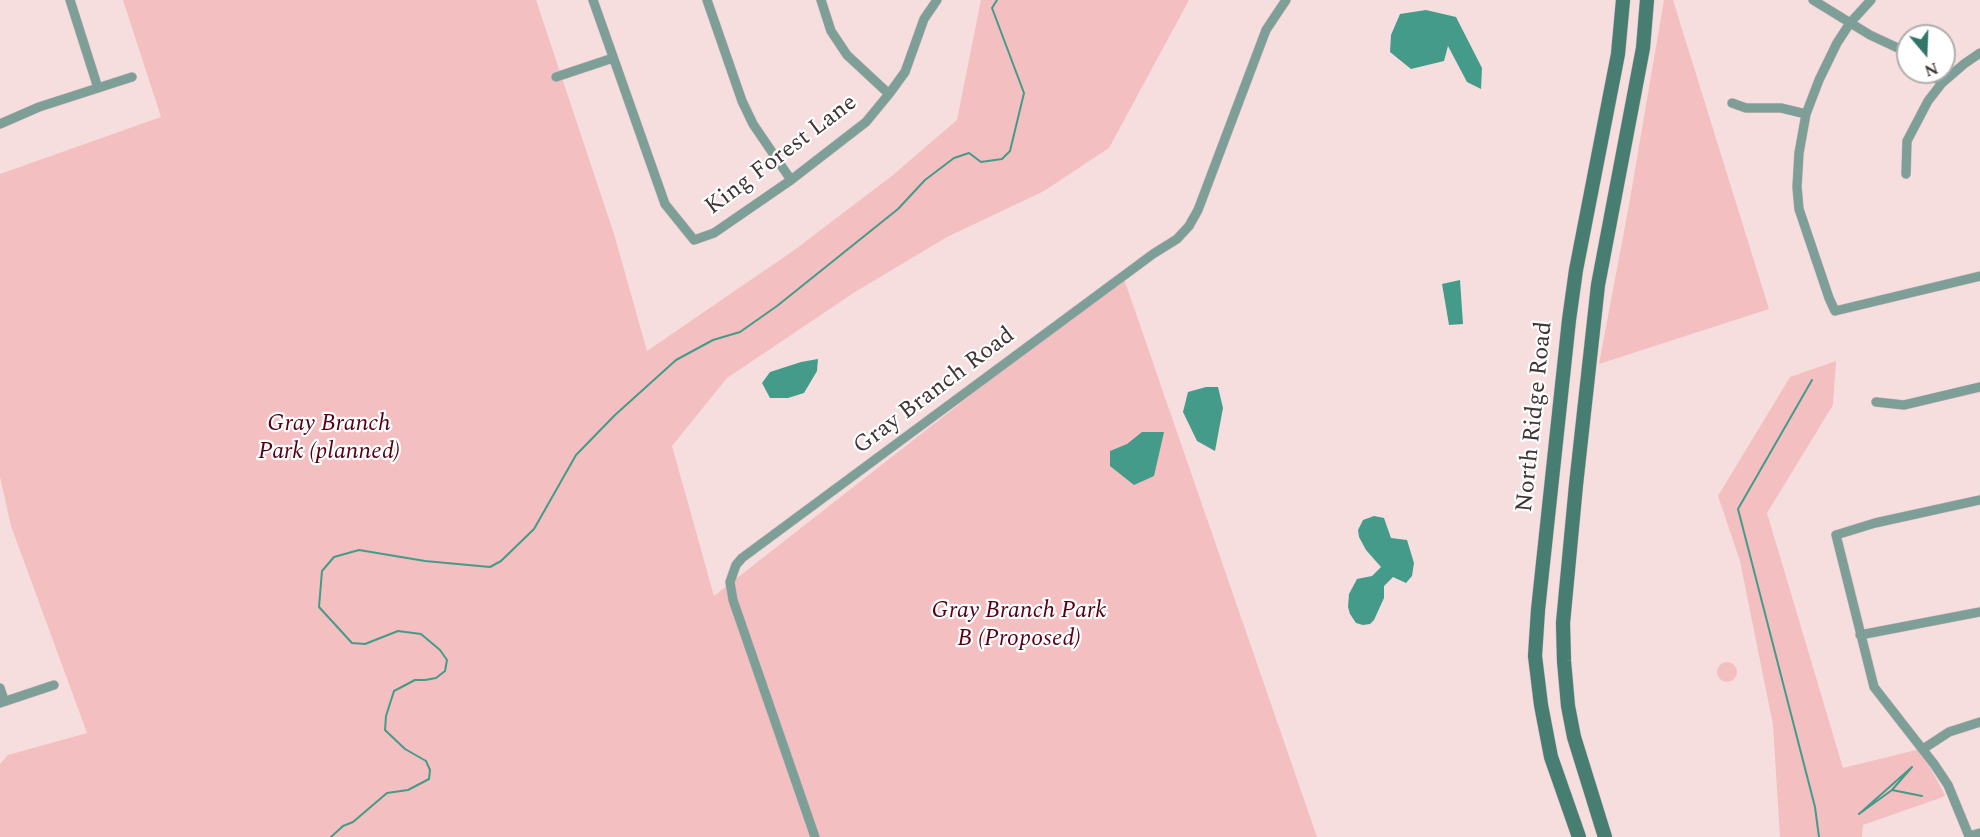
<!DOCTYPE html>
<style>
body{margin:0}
#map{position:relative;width:1980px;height:837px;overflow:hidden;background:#f6dedf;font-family:Spectral,serif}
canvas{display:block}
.north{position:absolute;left:1896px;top:24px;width:60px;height:60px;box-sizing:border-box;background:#fff;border:2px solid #b2aeae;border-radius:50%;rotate:161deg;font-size:16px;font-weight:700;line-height:24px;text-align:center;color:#3f3535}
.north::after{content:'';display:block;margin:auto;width:21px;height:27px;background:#337669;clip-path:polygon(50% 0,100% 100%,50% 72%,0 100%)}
</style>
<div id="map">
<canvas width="1980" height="837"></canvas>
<div class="north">N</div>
</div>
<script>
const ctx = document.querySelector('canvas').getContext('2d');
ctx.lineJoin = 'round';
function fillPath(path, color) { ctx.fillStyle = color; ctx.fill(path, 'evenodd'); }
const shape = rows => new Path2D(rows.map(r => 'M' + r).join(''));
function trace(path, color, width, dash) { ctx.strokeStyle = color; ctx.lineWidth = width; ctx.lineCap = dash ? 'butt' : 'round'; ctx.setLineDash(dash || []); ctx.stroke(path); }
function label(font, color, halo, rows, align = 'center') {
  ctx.font = font + ' Spectral,serif'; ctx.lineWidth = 4.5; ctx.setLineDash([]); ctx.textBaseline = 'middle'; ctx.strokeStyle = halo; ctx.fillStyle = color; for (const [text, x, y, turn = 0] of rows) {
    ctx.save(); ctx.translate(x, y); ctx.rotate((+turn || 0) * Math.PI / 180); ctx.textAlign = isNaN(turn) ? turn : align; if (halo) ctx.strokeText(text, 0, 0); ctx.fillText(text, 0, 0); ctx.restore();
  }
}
const green = shape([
 [123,0,536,0,614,234,647,351,793,251,893,175,957,120,981,0,1189,0,1109,148,1044,191,947,237,855,292,727,378,672,446,714,596,1123,276,1317,837,0,837,0,764,8,755,87,733,11,526,0,477,0,174,161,117],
 [1664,0,1673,0,1769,309,1599,364,1629,205],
 [1836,361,1833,405,1767,513,1843,768,1920,749,1945,795,1943,797,1863,825,1862,837,1780,837,1773,725,1740,561,1718,496,1790,377],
 '1717 672a10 10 0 1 1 20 0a10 10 0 1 1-20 0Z'
]);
const water = shape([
 [1426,10,1456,17,1482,68,1481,89,1467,82,1448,46,1444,61,1411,69,1390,52,1391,35,1400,14],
 [1460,280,1463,324,1449,325,1442,284],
 [818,359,817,371,804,393,788,398,770,398,762,383,770,372,801,362],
 [1206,387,1218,387,1223,408,1215,451,1197,441,1183,412,1188,392],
 [1142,432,1164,432,1154,476,1134,485,1110,466,1110,451,1127,444],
 [1374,516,1384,518,1391,538,1407,540,1414,563,1412,576,1406,583,1393,577,1384,586,1384,598,1374,620,1370,624,1363,625,1356,623,1350,614,1348,607,1349,594,1357,579,1372,576,1381,567,1366,550,1359,537,1358,530,1363,520]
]);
const stream = shape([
 [1812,380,1738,509,1815,807,1819,837],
 [1892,790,1912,767,1859,814,1892,790,1922,796],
 [331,837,343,826,353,822,387,793,408,790,429,779,430,770,426,761,405,749,385,730,386,716,394,691,415,680,425,680,436,678,445,671,447,660,440,650,421,634,398,631,365,644,352,643,319,607,322,571,334,557,359,550,425,561,490,567,501,561,534,529,576,455,615,415,676,360,713,340,740,332,777,306,898,209,925,180,954,158,969,153,981,162,1002,159,1010,151,1024,93,992,8,997,0]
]);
const minor = shape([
 [70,0,98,88],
 [593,0,665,204,694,240,714,233,791,180,866,122,889,94,905,72,924,19,937,0],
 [707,0,742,101,753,124,791,180],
 [821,0,831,31,847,55,889,94],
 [1813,0,1870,35,1900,49,1908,56],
 [1871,0,1850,23,1837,43,1819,80,1806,114,1799,153,1797,187,1799,209,1829,298,1835,311,1980,276],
 [1928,72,1942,83],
 [556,77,613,58],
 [1732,103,1746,108,1781,108,1806,114],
 [0,124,39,107,132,77],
 [1906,174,1907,141,1928,101,1942,83,1964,64,1980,53],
 [1876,402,1904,405,1980,387],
 [1980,500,1875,523,1836,535,1874,687,1934,764,1948,785,1969,836,1980,833],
 [1860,635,1980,612],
 [0,688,4,700],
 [0,703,54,685],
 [1923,749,1949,732,1980,722],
 [815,837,733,600,730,582,736,565,742,558,1153,254,1177,239,1189,226,1198,210,1266,30,1286,0]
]);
const secondary = shape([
 [1579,837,1551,757,1541,705,1535,656,1538,610,1569,320,1576,270,1618,54,1623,0],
 [1605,837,1574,737,1568,706,1564,661,1563,623,1576,485,1598,285,1643,48,1647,0]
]);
const streetNames = [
 ["King Forest Lane",782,156,-37],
 ["Gray Branch Road",935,392,-37],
 ["North Ridge Road",1536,417,-84]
];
const parkNames = [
 ["Gray Branch",329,425],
 ["Park (planned)",329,453],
 ["Gray Branch Park",1019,612],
 ["B (Proposed)",1019,640]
];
fillPath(green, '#f4bfc0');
fillPath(water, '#449b8a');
trace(stream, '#449b8a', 2);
trace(minor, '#d1bcbd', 10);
trace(secondary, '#d1bcbd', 15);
trace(minor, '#7d9f97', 9);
trace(secondary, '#487d72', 14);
label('24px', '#3f3535', '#fff', streetNames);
label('italic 24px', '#570015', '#fff', parkNames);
</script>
